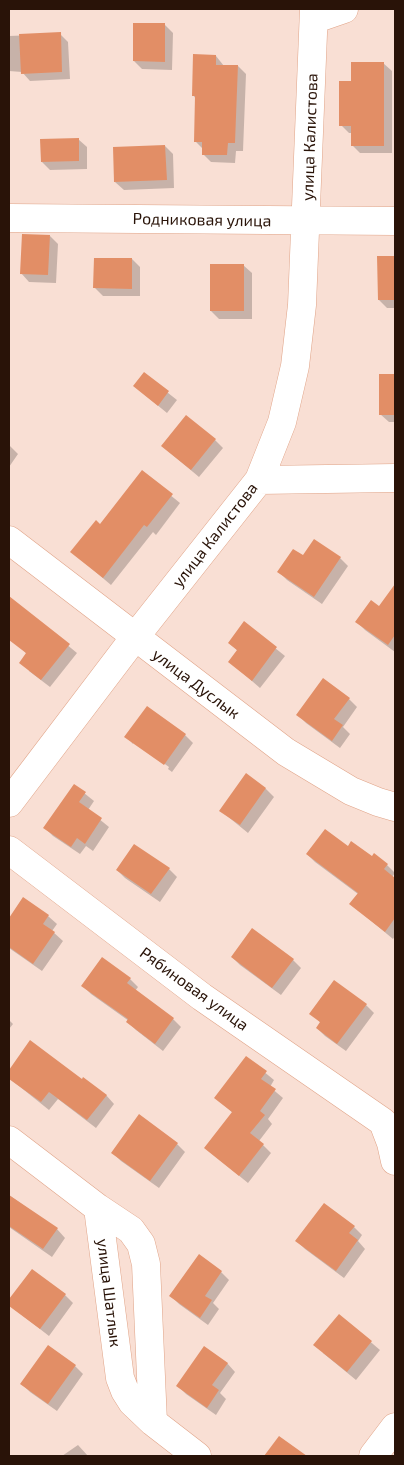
<!DOCTYPE html>
<meta charset="utf-8">
<style>
body{margin:0}
#map{position:relative;width:404px;height:1465px;overflow:hidden;background:#f9dfd4;font-family:"Exo 2",sans-serif}
canvas{display:block}
.frame{position:absolute;inset:0;border:10px solid #291308;pointer-events:none}
</style>
<div id="map">
<canvas width="404" height="1465"></canvas>
<div class="frame"></div>
</div>
<script>
const ctx = document.querySelector('canvas').getContext('2d');
ctx.lineJoin = 'round';
function fillPath(path, color) { ctx.fillStyle = color; ctx.fill(path, 'evenodd'); }
const shape = rows => new Path2D(rows.map(r => 'M' + r).join(''));
function trace(path, color, width, dash) { ctx.strokeStyle = color; ctx.lineWidth = width; ctx.lineCap = dash ? 'butt' : 'round'; ctx.setLineDash(dash || []); ctx.stroke(path); }
function label(font, color, halo, rows, align = 'center') {
  ctx.font = font + ' "Exo 2",sans-serif'; ctx.lineWidth = 4.5; ctx.setLineDash([]); ctx.textBaseline = 'middle'; ctx.strokeStyle = halo; ctx.fillStyle = color; for (const [text, x, y, turn = 0] of rows) {
    ctx.save(); ctx.translate(x, y); ctx.rotate((+turn || 0) * Math.PI / 180); ctx.textAlign = isNaN(turn) ? turn : align; if (halo) ctx.strokeText(text, 0, 0); ctx.fillText(text, 0, 0); ctx.restore();
  }
}
const shadow = shape([
 [165,25,173,33,172,70,142,69,134,61],
 [60,34,68,42,70,79,30,81,22,72,9,71,9,36],
 [216,56,224,66,238,66,246,74,243,151,236,151,235,163,211,162,203,154,203,149,195,141,196,99,193,95],
 [383,63,392,71,392,153,360,153,352,145,352,133,349,133,341,125,352,83],
 [78,139,87,147,87,169,50,170,42,162],
 [165,146,173,154,174,188,124,190,115,182],
 [50,236,58,244,56,283,29,282,21,273],
 [379,257,395,257,395,308,387,308,379,300],
 [132,259,140,267,140,296,103,296,95,288],
 [243,265,252,273,252,319,219,319,211,311],
 [144,374,177,400,167,413,134,386],
 [380,376,395,376,395,422,389,422,380,414],
 [215,440,223,448,199,477,162,446],
 [9,445,18,454,9,467],
 [142,472,180,503,156,535,153,532,111,585,72,552,100,525],
 [340,558,348,566,322,604,287,580,279,572],
 [9,597,77,653,50,687,29,671,27,654,16,643,24,633,9,622],
 [387,597,395,602,395,652,365,630,357,622,379,607],
 [244,623,285,656,260,688,230,662,238,651,229,643],
 [349,699,357,707,343,727,350,734,340,748,306,723,298,715],
 [185,735,193,743,172,772,168,769,169,767,133,741,133,744,126,736],
 [246,775,266,789,274,797,248,833,221,811],
 [74,785,94,801,88,810,109,827,93,851,86,846,80,854,53,836,45,828],
 [348,848,387,865,395,873,392,877,395,880,395,936,393,939,351,904,358,894,315,862,307,854],
 [169,869,177,877,160,902,125,878,117,870],
 [24,899,48,916,57,924,52,931,63,941,42,971,9,948,9,920],
 [232,957,293,960,301,968,281,995,240,965],
 [130,979,138,987,135,991,173,1019,181,1027,163,1051,136,1030,128,1022,129,1021,91,994,83,986],
 [366,1005,374,1013,346,1051,325,1036,317,1028,321,1023,311,1014],
 [9,1020,13,1024,9,1029],
 [31,1042,82,1081,106,1095,114,1104,96,1128,58,1099,49,1110,9,1078,9,1072],
 [246,1057,274,1080,270,1087,283,1098,268,1119,272,1124,259,1141,271,1153,248,1183,205,1148,233,1113,216,1098],
 [177,1144,185,1152,159,1188,121,1161,112,1152],
 [9,1195,57,1229,65,1238,52,1257,9,1227],
 [354,1227,362,1235,358,1241,365,1249,344,1278,305,1249,297,1241],
 [32,1270,65,1295,73,1303,49,1336,9,1305,9,1301],
 [221,1272,229,1280,213,1303,219,1309,208,1325,179,1304,171,1296],
 [339,1315,380,1350,356,1380,323,1353],
 [227,1363,235,1372,220,1393,226,1399,216,1415,186,1394,178,1386],
 [75,1366,83,1374,57,1411,30,1392,22,1384],
 [78,1445,88,1456,62,1456]
]);
const building = shape([
 [133,23,165,23,165,62,133,61],
 [61,32,62,72,21,74,19,34],
 [193,54,216,55,216,65,238,65,235,143,228,143,227,155,202,155,202,142,194,142,195,96,192,96],
 [351,62,384,62,384,146,351,146,351,126,339,126,339,81,351,81],
 [79,138,79,161,41,162,40,139],
 [165,145,167,180,114,182,113,147],
 [22,234,50,235,48,275,20,274],
 [377,256,395,256,395,300,378,300],
 [94,258,132,258,132,289,93,288],
 [210,264,244,264,244,311,210,311],
 [144,372,169,391,158,406,133,386],
 [379,374,395,374,395,415,379,415],
 [186,415,216,439,191,470,161,446],
 [142,470,173,494,147,527,144,525,103,578,70,552,96,520,100,524],
 [314,539,341,557,314,597,277,572,293,549,303,555],
 [395,584,395,635,388,645,355,622,371,600,379,606],
 [9,596,70,644,41,680,19,663,26,653,9,640],
 [244,621,277,647,252,681,228,662,237,650,228,643],
 [323,678,350,698,334,719,343,725,332,741,296,715],
 [147,706,186,734,164,765,124,737],
 [246,773,266,788,240,825,219,811],
 [74,784,86,792,79,802,102,818,85,844,77,838,71,847,43,828],
 [325,829,348,846,351,841,372,856,374,853,388,864,384,869,395,878,395,918,385,932,349,904,358,893,306,854],
 [134,844,170,868,151,894,116,870],
 [23,897,49,915,43,924,55,932,33,964,9,947,9,918],
 [252,928,294,959,272,988,231,957],
 [102,957,131,978,127,983,174,1018,155,1044,126,1022,128,1019,81,986],
 [334,980,367,1004,337,1044,316,1028,320,1022,309,1014],
 [30,1040,82,1079,83,1077,107,1095,87,1120,49,1092,41,1102,9,1079,9,1070],
 [246,1056,267,1071,261,1079,276,1089,260,1111,265,1115,250,1133,264,1144,239,1176,204,1148,232,1112,214,1098],
 [139,1114,178,1143,150,1181,111,1153],
 [9,1195,58,1228,43,1249,9,1226],
 [324,1203,355,1226,349,1233,358,1240,336,1271,295,1241],
 [199,1254,222,1271,205,1296,212,1300,200,1318,169,1296],
 [32,1269,66,1294,40,1329,9,1306,9,1299],
 [339,1314,372,1341,347,1372,313,1345],
 [48,1345,76,1365,48,1404,20,1384],
 [204,1346,228,1363,212,1385,219,1390,207,1408,176,1386],
 [279,1436,307,1456,264,1456]
]);
const minor = shape([
 [315,19,344,9],
 [9,218,395,221],
 [259,480,395,478],
 [9,540,286,752,351,791,378,802,395,807],
 [9,803,135,637,259,480,282,422,295,366,302,305,314,9],
 [9,850,202,997,383,1122,391,1143,395,1161],
 [9,1140,98,1208,120,1378,125,1391,132,1402,153,1422,197,1456],
 [98,1208,131,1230,141,1244,146,1264,153,1422],
 [373,1456,395,1427]
]);
const streetNames = [
 ["улица Калистова",310,137,-88],
 ["Родниковая улица",202,220,1],
 ["улица Калистова",215,535,-52],
 ["улица Дуслык",196,684,37],
 ["Рябиновая улица",194,989,36],
 ["улица Шатлык",109,1293,83]
];
fillPath(shadow, '#0003');
fillPath(building, '#e28e66');
trace(minor, '#e0a387', 29);
trace(minor, '#fff', 28);
label('16px', '#291308', '#fff', streetNames);
</script>
